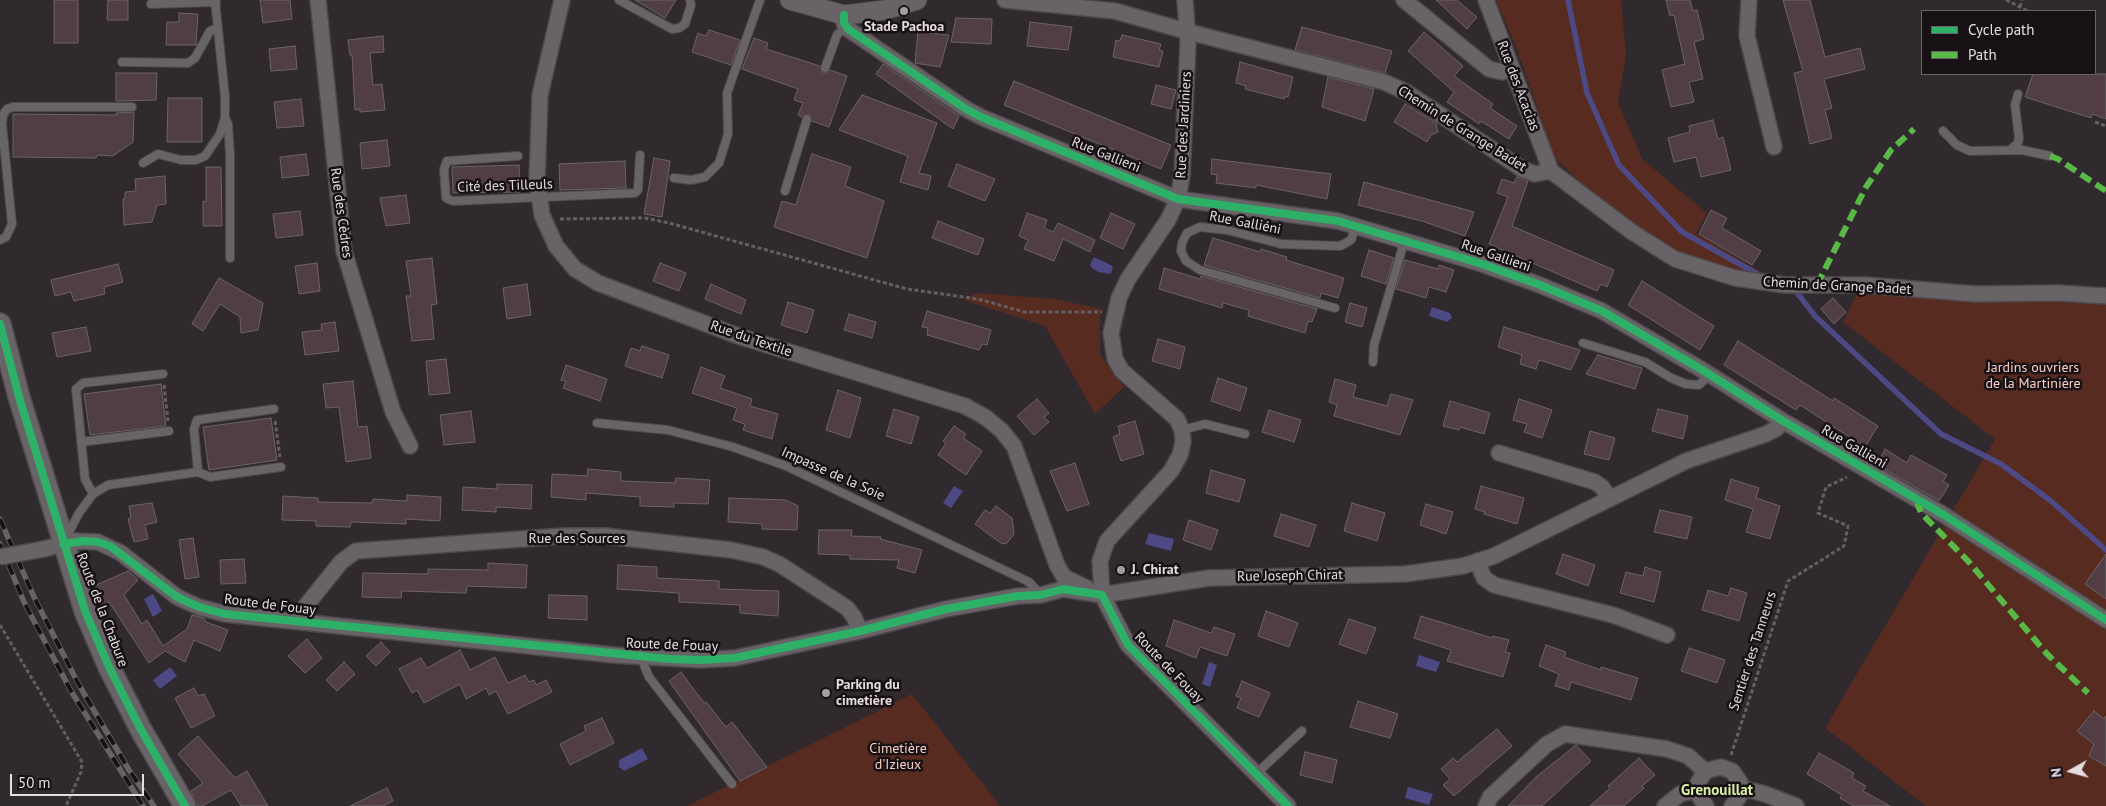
<!DOCTYPE html>
<meta charset="utf-8">
<style>
body{margin:0}
#map{position:relative;width:2106px;height:806px;overflow:hidden;background:#30292d;font-family:"PT Sans",sans-serif}
canvas{display:block}
.legend{position:absolute;left:1921px;top:10px;width:175px;height:65px;box-sizing:border-box;background:#171115;border:1px solid #696267;margin:0;padding:6px 9px;list-style:none;font-size:15px;color:#e4dce1}
.legend li{display:flex;align-items:center;gap:10px;height:25px}
.legend b{width:25px;border:1px solid #696267}
.north{position:absolute;left:2046px;top:746px;width:50px;height:50px;-webkit-text-stroke:4px #171115;paint-order:stroke;rotate:263deg;font-size:14px;font-weight:700;line-height:20px;text-align:center;color:#e4dce1}
.north::after{content:'';display:block;margin:auto;width:18px;height:22px;background:#e4dce1;clip-path:polygon(50% 0,100% 100%,50% 72%,0 100%)}
.scale{position:absolute;left:10px;top:774px;width:134px;height:22px;box-sizing:border-box;border:2px solid #e4dce1;border-top:0;padding-left:6px;font-size:15px;line-height:18px;white-space:nowrap;color:#e4dce1;-webkit-text-stroke:4px #171115;paint-order:stroke}
</style>
<div id="map">
<canvas width="2106" height="806"></canvas>
<ul class="legend">
<li><b style="height:6px;background:#2db169"></b>Cycle path</li>
<li><b style="height:6px;background:#58b947"></b>Path</li>
</ul>
<div class="north">N</div>
<div class="scale">50 m</div>
</div>
<script>
const ctx = document.querySelector('canvas').getContext('2d');
ctx.lineJoin = 'round';
function fillPath(path, color) { ctx.fillStyle = color; ctx.fill(path, 'evenodd'); }
const shape = rows => new Path2D(rows.map(r => 'M' + r).join(''));
function trace(path, color, width, dash) { ctx.strokeStyle = color; ctx.lineWidth = width; ctx.lineCap = dash ? 'butt' : 'round'; ctx.setLineDash(dash || []); ctx.stroke(path); }
function label(font, color, halo, rows, align = 'center') {
  ctx.font = font + ' "PT Sans",sans-serif'; ctx.lineWidth = 5; ctx.setLineDash([]); ctx.textBaseline = 'middle'; ctx.strokeStyle = halo; ctx.fillStyle = color; for (const [text, x, y, turn = 0] of rows) {
    ctx.save(); ctx.translate(x, y); ctx.rotate((+turn || 0) * Math.PI / 180); ctx.textAlign = isNaN(turn) ? turn : align; if (halo) ctx.strokeText(text, 0, 0); ctx.fillText(text, 0, 0); ctx.restore();
  }
}
const green = shape([
 [1496,0,1621,0,1626,55,1618,102,1642,159,1707,213,1696,233,1759,271,1752,278,1674,254,1612,213,1555,158,1516,47],
 [2051,284,2106,287,2106,806,1926,806,1825,728,1995,439,1843,322,1859,289],
 [976,293,1054,299,1103,309,1100,315,1100,355,1124,387,1095,414,1045,326,964,300],
 [912,694,1000,806,687,806]
]);
const water = shape([
 [1094,257,1113,266,1111,274,1098,272,1092,268,1090,265],
 [1432,307,1450,313,1452,318,1447,322,1429,316],
 [954,486,963,491,951,508,943,503],
 [1149,533,1174,539,1171,551,1145,544],
 [153,594,162,611,153,617,144,599],
 [1419,655,1440,662,1436,672,1416,666],
 [1209,662,1217,665,1210,687,1202,684],
 [170,667,177,676,160,689,153,680],
 [642,748,648,759,624,771,619,767,619,760],
 [1408,787,1433,794,1429,805,1405,798]
]);
const stream = shape([
 [1568,0,1587,93,1619,165,1682,232,1763,277],
 [1798,294,1815,316,1941,434,2001,464,2051,501,2106,550]
]);
const building = shape([
 [54,0,78,0,78,43,54,43,54,0],
 [108,0,128,0,128,20,107,20,108,0],
 [260,0,290,0,292,19,263,23,260,0],
 [635,0,676,0,665,18,635,0],
 [1436,0,1457,0,1477,17,1467,29,1436,0],
 [1666,0,1690,0,1693,11,1697,10,1704,39,1694,42,1703,79,1689,82,1694,102,1671,107,1662,70,1685,64,1674,15,1670,16,1666,0],
 [1783,0,1810,0,1825,57,1860,48,1865,69,1824,79,1832,108,1825,110,1832,138,1810,144,1794,73,1803,71,1783,0],
 [179,13,198,14,196,45,166,45,167,22,179,22,179,13],
 [956,18,992,19,991,44,951,42,956,18],
 [1030,22,1072,27,1068,50,1027,46,1030,22],
 [1302,27,1392,51,1385,73,1295,50,1302,27],
 [709,30,740,40,731,65,692,52,698,33,706,36,709,30],
 [918,32,949,35,940,67,915,63,918,32],
 [1424,32,1463,66,1454,76,1493,104,1490,108,1517,126,1509,139,1481,121,1479,124,1447,102,1454,92,1408,51,1424,32],
 [1122,35,1161,44,1159,50,1163,51,1159,67,1113,57,1116,40,1120,41,1122,35],
 [383,36,384,52,370,53,373,85,382,84,385,110,360,112,360,109,355,110,352,55,350,55,348,40,383,36],
 [754,38,768,43,766,49,820,66,823,73,826,73,830,70,847,76,829,127,812,121,809,114,802,117,798,115,803,103,794,100,798,89,742,69,754,38],
 [295,46,297,69,271,71,269,49,295,46],
 [1240,62,1293,77,1288,97,1285,96,1284,99,1245,89,1246,86,1236,83,1240,62],
 [883,64,959,116,953,129,876,74,883,64],
 [116,73,157,73,156,100,116,101,116,73],
 [2033,74,2106,74,2106,119,2092,114,2091,118,2025,97,2033,74],
 [1328,77,1374,89,1365,121,1322,107,1328,77],
 [1014,81,1171,145,1161,169,1004,105,1014,81],
 [1156,85,1176,90,1171,109,1151,104,1156,85],
 [862,95,937,123,919,173,931,176,928,190,900,182,908,156,839,130,862,95],
 [168,98,202,98,202,142,167,142,168,98],
 [301,99,304,126,277,128,274,102,301,99],
 [1405,104,1436,123,1438,132,1431,135,1427,142,1394,122,1405,104],
 [134,112,133,142,113,156,97,155,96,158,13,157,13,114,117,115,116,113,134,112],
 [1713,120,1718,139,1723,137,1731,170,1701,177,1696,157,1674,162,1668,138,1690,132,1689,126,1713,120],
 [387,140,390,166,362,169,360,143,387,140],
 [306,154,309,175,282,178,280,157,306,154],
 [812,154,851,167,845,186,884,201,867,258,774,227,782,201,796,205,812,154],
 [654,158,670,161,662,217,644,214,654,158],
 [1212,159,1331,174,1327,199,1256,185,1256,188,1216,183,1217,175,1211,174,1212,159],
 [625,161,626,188,560,190,559,164,625,161],
 [957,164,995,179,985,201,948,186,957,164],
 [519,165,520,192,453,193,452,167,519,165],
 [206,167,221,167,222,226,203,226,203,201,206,202,206,167],
 [165,176,166,204,157,205,152,222,124,225,123,199,125,199,125,192,136,191,135,179,165,176],
 [1517,177,1528,181,1512,226,1614,270,1607,287,1601,284,1597,291,1489,244,1508,197,1497,193,1502,179,1514,183,1517,177],
 [1364,182,1474,212,1465,236,1422,221,1358,205,1364,182],
 [406,195,410,223,386,226,380,198,406,195],
 [1711,210,1727,218,1722,228,1761,251,1752,265,1699,234,1711,210],
 [300,211,303,235,276,238,273,214,300,211],
 [1027,213,1047,220,1044,228,1053,232,1058,223,1095,240,1090,252,1063,239,1054,261,1024,249,1028,240,1019,236,1027,213],
 [1111,213,1135,224,1123,249,1100,238,1111,213],
 [938,221,984,239,978,255,932,238,938,221],
 [1213,238,1260,252,1261,249,1287,257,1286,260,1344,278,1338,298,1321,293,1320,298,1204,265,1213,238],
 [1369,250,1394,258,1386,284,1361,276,1369,250],
 [432,258,437,304,431,305,434,339,412,341,406,296,411,296,406,261,432,258],
 [1405,260,1438,269,1439,265,1454,270,1446,292,1429,287,1426,298,1396,289,1405,260],
 [317,263,320,291,299,294,295,266,317,263],
 [660,263,686,273,679,291,653,281,660,263],
 [118,264,123,282,104,287,105,294,74,301,71,292,55,296,51,280,118,264],
 [1164,268,1200,279,1201,276,1317,309,1312,322,1308,321,1305,333,1248,316,1249,310,1223,303,1222,308,1159,289,1164,268],
 [219,278,263,303,258,330,241,333,240,317,220,304,203,331,192,324,219,278],
 [1642,281,1714,326,1700,350,1628,305,1642,281],
 [527,284,531,315,507,319,503,288,527,284],
 [711,284,746,300,741,314,705,299,711,284],
 [1833,298,1846,312,1834,324,1821,309,1833,298],
 [788,302,814,310,807,333,781,325,788,302],
 [1350,303,1367,308,1362,327,1345,322,1350,303],
 [927,311,991,330,987,345,982,344,979,350,927,335,928,328,922,327,927,311],
 [849,314,876,322,872,338,844,330,849,314],
 [335,322,339,351,305,355,302,332,322,330,321,324,335,322],
 [86,327,91,351,57,357,52,333,86,327],
 [1504,327,1580,350,1571,370,1539,360,1536,369,1520,364,1522,355,1498,347,1504,327],
 [1158,339,1185,347,1180,369,1152,361,1158,339],
 [1738,341,1833,401,1834,398,1878,426,1865,447,1800,405,1796,410,1724,365,1738,341],
 [642,346,669,355,662,378,625,366,631,348,640,351,642,346],
 [1598,355,1642,368,1635,389,1586,374,1598,355],
 [446,359,450,393,429,395,426,361,446,359],
 [566,365,607,379,600,401,563,388,566,381,561,380,566,365],
 [701,367,725,376,720,388,752,399,750,406,778,414,772,439,743,430,745,424,733,420,737,408,692,393,701,367],
 [1218,378,1247,388,1240,411,1211,401,1218,378],
 [1335,379,1356,385,1353,397,1387,406,1391,394,1413,400,1400,435,1334,416,1337,405,1329,402,1335,379],
 [353,381,358,427,367,426,371,458,346,462,339,407,326,408,323,384,353,381],
 [161,384,166,426,90,435,84,394,161,384],
 [838,390,861,398,850,438,826,430,838,390],
 [1037,399,1049,413,1044,417,1049,422,1034,435,1017,416,1037,399],
 [1519,399,1552,410,1542,438,1524,432,1527,424,1513,420,1519,399],
 [1450,401,1490,413,1484,434,1460,427,1459,430,1443,426,1450,401],
 [894,409,919,417,911,444,886,436,894,409],
 [1658,409,1688,416,1683,439,1652,431,1658,409],
 [1269,410,1301,420,1294,442,1262,432,1269,410],
 [471,411,475,442,444,445,440,415,471,411],
 [271,418,277,460,209,470,203,427,271,418],
 [1135,421,1144,454,1121,461,1113,437,1120,434,1118,426,1135,421],
 [954,426,966,434,963,438,982,451,966,475,938,455,946,443,943,441,954,426],
 [1590,431,1615,438,1609,460,1584,454,1590,431],
 [1885,449,1907,463,1911,455,1947,475,1943,481,1949,485,1939,501,1877,465,1885,449],
 [1075,463,1089,504,1067,511,1050,471,1075,463],
 [588,469,621,472,621,481,675,483,676,478,710,480,708,504,674,503,674,507,640,506,640,497,586,493,586,500,551,497,552,474,587,476,588,469],
 [1211,470,1245,480,1239,502,1206,493,1211,470],
 [1731,479,1759,488,1756,498,1780,506,1770,539,1746,532,1753,509,1725,500,1731,479],
 [497,484,532,485,531,509,496,507,496,512,462,510,463,487,497,489,497,484],
 [1481,486,1524,498,1517,524,1484,514,1485,512,1475,509,1481,486],
 [407,495,441,497,440,521,406,519,406,524,351,522,350,527,316,526,316,521,282,520,283,496,318,498,318,502,372,503,373,499,407,501,407,495],
 [729,498,786,500,798,506,797,530,762,529,762,524,728,522,729,498],
 [152,503,157,522,145,525,148,539,134,542,128,519,131,518,129,506,152,503],
 [1352,503,1385,513,1377,541,1344,531,1352,503],
 [1426,504,1453,512,1446,534,1420,525,1426,504],
 [996,506,1012,518,1014,534,1007,543,1002,544,975,524,985,510,990,513,996,506],
 [1660,510,1692,517,1687,539,1654,532,1660,510],
 [1281,514,1316,525,1309,547,1274,536,1281,514],
 [1189,520,1218,530,1211,550,1183,540,1189,520],
 [819,530,852,530,851,536,881,537,880,539,922,550,915,573,897,568,899,560,850,559,850,555,818,554,819,530],
 [193,538,199,577,185,579,179,540,193,538],
 [1563,554,1595,565,1588,586,1556,574,1563,554],
 [2106,554,2106,599,2085,584,2106,554],
 [244,559,246,583,221,584,220,560,244,559],
 [488,563,527,565,526,588,467,586,466,593,402,591,401,598,362,597,363,573,428,574,428,569,488,570,488,563],
 [618,565,657,567,657,578,719,581,719,589,779,591,778,616,740,613,740,605,679,602,679,593,617,589,618,565],
 [1645,567,1661,572,1654,602,1620,593,1626,572,1643,576,1645,567],
 [128,571,138,580,124,595,142,624,147,620,163,646,187,629,192,615,204,618,206,622,228,630,220,651,194,640,185,662,165,651,149,663,109,602,102,605,94,586,128,571],
 [1731,588,1747,593,1739,621,1702,610,1708,590,1728,596,1731,588],
 [549,595,587,596,587,620,548,618,549,595],
 [1266,611,1298,623,1289,647,1258,636,1266,611],
 [1421,616,1492,638,1493,636,1509,640,1505,652,1510,653,1503,677,1447,661,1451,650,1414,638,1421,616],
 [1349,619,1376,628,1366,654,1339,644,1349,619],
 [1174,620,1211,633,1214,627,1235,634,1227,656,1200,647,1196,658,1166,646,1174,620],
 [307,639,322,658,305,673,288,656,307,639],
 [381,642,390,652,376,666,366,656,381,642],
 [1546,645,1566,652,1564,657,1601,670,1601,667,1638,678,1631,700,1571,682,1569,690,1555,686,1559,674,1539,666,1546,645],
 [1689,648,1725,660,1717,683,1681,671,1689,648],
 [460,650,470,670,495,657,508,683,525,675,529,682,534,680,536,685,546,680,552,692,508,714,496,691,489,695,486,688,466,699,460,684,424,703,417,690,412,693,399,669,421,658,427,668,460,650],
 [344,662,355,674,337,691,326,680,344,662],
 [681,672,704,703,706,702,726,727,732,722,767,767,740,781,669,681,681,672],
 [1242,681,1270,693,1259,717,1237,708,1241,698,1236,696,1242,681],
 [194,688,198,696,204,694,215,716,191,728,175,698,194,688],
 [1358,701,1398,714,1390,738,1350,727,1358,701],
 [2094,711,2104,719,2106,716,2106,766,2089,756,2094,744,2077,731,2094,711],
 [602,718,614,743,570,765,560,744,586,731,584,726,602,718],
 [1497,729,1512,746,1454,796,1443,785,1450,779,1441,769,1453,758,1457,762,1497,729],
 [198,736,235,778,247,771,268,806,241,806,231,790,202,806,197,806,191,791,203,783,178,754,198,736],
 [1576,745,1591,761,1542,806,1508,806,1536,777,1576,745],
 [1305,752,1337,760,1332,783,1300,775,1305,752],
 [1819,753,1854,773,1852,778,1866,786,1863,791,1890,806,1854,806,1840,798,1842,795,1807,774,1819,753],
 [1639,758,1655,775,1642,786,1644,788,1624,806,1590,806,1610,788,1608,786,1639,758],
 [387,788,393,801,383,806,350,806,387,788]
]);
const path = shape([
 [2006,0,2028,11],
 [2020,7,2022,0],
 [2095,122,2106,126],
 [560,219,645,218,669,223,907,289,978,299,1025,312,1102,312],
 [164,385,168,421],
 [275,421,280,457],
 [0,625,82,762,81,772,66,806],
 [1731,755,1788,581,1844,546,1848,526,1818,513,1826,487,1847,477]
]);
const service = shape([
 [619,0,672,29,679,28,685,24,691,5,690,0],
 [151,4,216,2],
 [122,62,188,63,195,58,210,31,218,28],
 [825,68,837,35,846,26],
 [225,118,228,124,230,155,230,258],
 [1943,131,1957,145,1970,151,2022,150,2050,156],
 [2010,150,2018,143,2019,138,2015,105,2018,94],
 [518,156,447,161,444,169,446,198,453,201,635,193,638,190,640,155],
 [143,163,158,154,181,160,196,160,205,156,220,134,225,118,225,97,215,0],
 [674,178,691,180,705,177,719,163,728,134,727,93,760,0],
 [785,191,807,119],
 [0,240,6,237,12,224,2,124,3,115,7,109,13,107,132,107],
 [1335,308,1200,270,1186,261,1181,251,1182,243,1187,233,1200,227,1227,230,1281,244,1340,246,1351,240,1356,226],
 [1583,343,1645,362,1671,378,1686,384,1699,385,1709,375],
 [1373,362,1374,345,1405,239],
 [597,423,668,430,733,447,786,466,1029,582,1041,595],
 [1182,430,1205,424,1245,434],
 [81,442,169,431],
 [198,472,194,429,197,420,274,409],
 [93,494,85,479,76,389,83,383,163,374],
 [67,536,79,513,93,494,108,485,198,472,210,477,281,467],
 [644,658,644,665,649,677,732,784],
 [1256,774,1302,731]
]);
const minor = shape([
 [318,0,344,251,393,412,410,446],
 [562,0,540,95,537,180,542,215,556,246,575,269,598,283,738,336,965,406,985,417,1001,430,1014,446,1057,565,1064,577,1087,588],
 [1005,0,1115,11,1189,32,1384,82,1406,92,1522,169,1535,174,1551,171,1632,232,1675,259,1735,278,1785,285,1866,285,1975,294,2058,293,2106,296],
 [1185,0,1188,42,1182,176,1178,199,1168,220,1128,279,1119,298,1111,333,1115,359,1122,371,1177,419,1182,430,1183,442,1180,455,1171,471,1107,541,1100,561,1102,595,1128,645,1288,806],
 [1404,0,1489,69,1502,72,1512,69],
 [1486,0,1551,171],
 [1749,0,1747,36,1774,147],
 [844,15,844,23,848,29,966,109,981,117,1178,199,1338,221,1482,264,1540,285,1602,311,1704,371,1783,421,1944,515,2106,620],
 [1499,453,1595,482,1602,487,1610,499],
 [44,549,74,541,98,542,121,553,177,597,199,607,225,614,614,655,701,660,735,658,860,631,946,609,1018,596,1041,595,1063,589,1102,595,1209,578,1405,574,1463,566,1494,556,1686,461,1766,434,1777,428,1783,421],
 [1477,561,1484,578,1494,585,1613,615,1667,635],
 [302,622,305,607,341,562,356,551,563,536,606,536,731,550,763,557,779,564,847,608,854,617,860,631],
 [1741,788,1765,794,1796,806],
 [1486,806,1490,797,1547,744,1565,734,1667,749,1688,756,1705,771],
 [1665,806,1680,794,1697,790],
 [1706,806,1699,796,1698,783,1705,771,1721,767,1732,771,1740,782,1740,795,1732,806]
]);
const tertiary = shape([
 [790,0,844,15,885,10,917,0]
]);
const secondary = shape([
 [0,324,19,397,85,611,109,667,140,728,185,806]
]);
const rail = shape([
 [0,519,34,597,79,685,129,770,154,806],
 [0,544,24,602,71,691,143,806]
]);
const minorBridge = shape([
 [0,557,44,549]
]);
const quiet = shape([
 [2050,156,2058,159,2106,191],
 [1817,285,1866,187,1891,150,1914,129],
 [1920,501,1918,505,1921,513,1968,561,2047,654,2088,693]
]);
const cycleway = shape([
 [844,15,844,23,848,29,966,109,981,117,1178,199,1338,221,1482,264,1540,285,1602,311,1704,371,1783,421,1944,515,2106,620],
 [0,324,19,397,85,611,109,667,140,728,185,806],
 [63,544,84,541,98,542,110,546,177,597,199,607,225,614,670,659,701,660,735,658,860,631,946,609,1018,596,1041,595,1063,589,1102,595,1128,645,1288,806]
]);
const markers = [
 [904,11,5,"#a59da2"],
 [1121,570,5,"#a59da2"],
 [826,693,5,"#a59da2"]
];
const poiNames = [
 ["Stade Pachoa",904,27,"center"],
 ["J. Chirat",1131,570],
 ["Parking du",836,685],
 ["cimetière",836,701]
];
const streetNames = [
 ["Rue des Acacias",1518,86,69],
 ["Rue des Jardiniers",1184,125,-87],
 ["Chemin de Grange Badet",1462,129,32],
 ["Rue Gallieni",1106,155,22],
 ["Cité des Tilleuls",505,186,-2],
 ["Rue des Cèdres",341,213,82],
 ["Rue Galliéni",1245,223,11],
 ["Rue Gallieni",1496,256,19],
 ["Chemin de Grange Badet",1837,286,3],
 ["Rue du Textile",751,339,19],
 ["Rue Gallieni",1854,447,30],
 ["Impasse de la Soie",833,474,24],
 ["Rue des Sources",577,539],
 ["Rue Joseph Chirat",1290,576,-1],
 ["Route de Fouay",270,605,7],
 ["Route de la Chabure",102,610,69],
 ["Route de Fouay",672,645,2],
 ["Sentier des Tanneurs",1753,651,-72],
 ["Route de Fouay",1169,668,46]
];
const parkNames = [
 ["Jardins ouvriers",2033,368],
 ["de la Martinière",2033,384],
 ["Cimetière",898,749],
 ["d'Izieux",898,765]
];
const neighbourhoodNames = [
 ["Grenouillat",1717,791]
];
fillPath(green, '#572b1f');
fillPath(water, '#4d4984');
trace(stream, '#4d4984', 5.5);
fillPath(building, '#503e44');
trace(building, '#6b6467', 1);
trace(service, '#4d474a', 10);
trace(minor, '#4d474a', 18);
trace(tertiary, '#4d474a', 21);
trace(secondary, '#4d474a', 24);
trace(path, '#655f63', 3, [4, 2.5]);
trace(service, '#686366', 8);
trace(minor, '#686366', 15);
trace(tertiary, '#686366', 19);
trace(secondary, '#686366', 21);
trace(rail, '#676265', 5.5);
trace(rail, '#171115', 4, [11]);
trace(minorBridge, '#4d474a', 18, []);
trace(minorBridge, '#686366', 15);
trace(quiet, '#58b947', 6, [12, 6]);
trace(cycleway, '#2db169', 8);
for (const [x, y, r, color] of markers) { const dot = new Path2D(); dot.arc(x, y, r, 0, 2 * Math.PI); ctx.fillStyle = color; ctx.fill(dot); trace(dot, '#171115', 2); }
label('bold 14px', '#e4dce1', '#171115', poiNames, 'left');
label('14px', '#e4dce1', '#171115', streetNames);
label('14px', '#f9cdc0', '#171115', parkNames);
label('bold 15px', '#d9efa4', '#171115', neighbourhoodNames);
</script>
